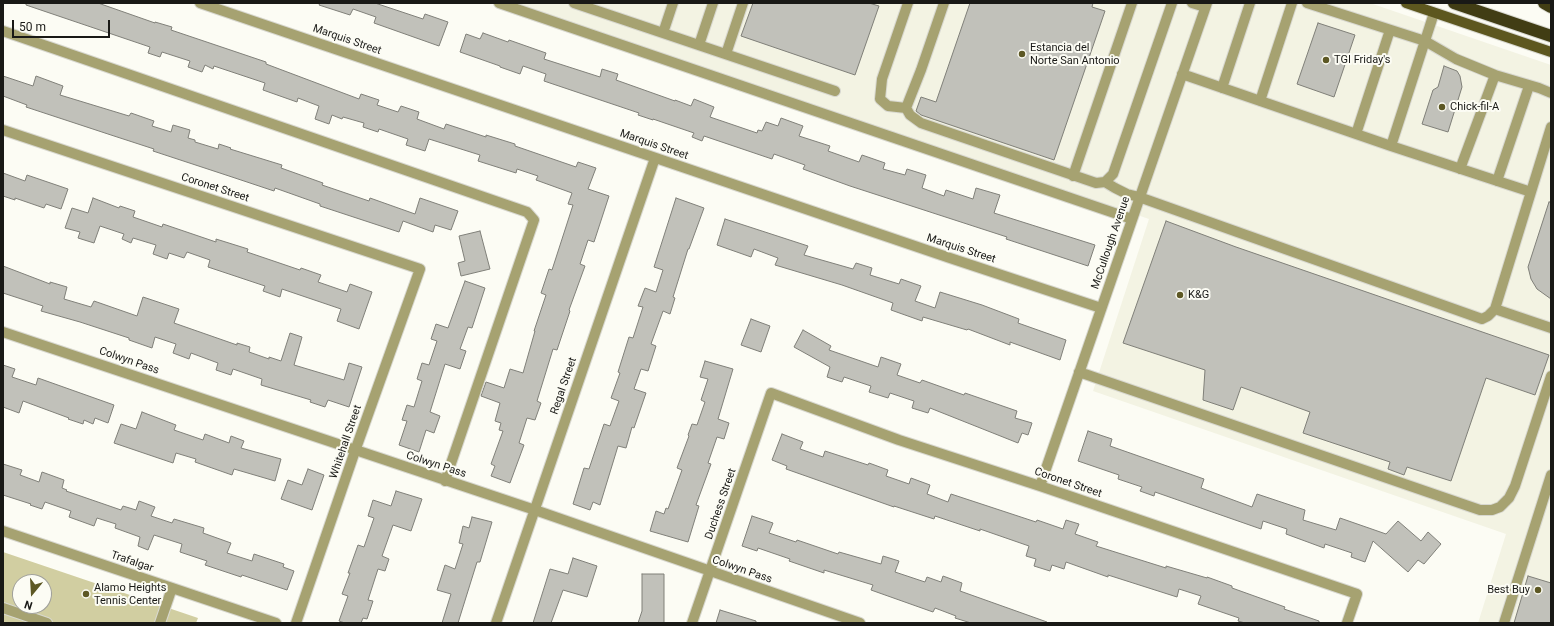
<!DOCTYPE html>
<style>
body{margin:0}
#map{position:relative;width:1554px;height:626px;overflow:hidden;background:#fcfcf4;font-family:Roboto,sans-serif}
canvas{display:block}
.frame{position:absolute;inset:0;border:4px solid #191916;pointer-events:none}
.north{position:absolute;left:12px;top:574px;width:40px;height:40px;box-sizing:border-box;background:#fcfcf4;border:1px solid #a1a19b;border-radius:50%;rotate:198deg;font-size:11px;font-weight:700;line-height:16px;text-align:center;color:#191916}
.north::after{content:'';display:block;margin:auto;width:14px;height:18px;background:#5d5824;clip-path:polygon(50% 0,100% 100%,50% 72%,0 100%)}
.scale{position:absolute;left:12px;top:20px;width:98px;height:18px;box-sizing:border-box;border:2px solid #191916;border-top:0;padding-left:5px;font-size:12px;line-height:14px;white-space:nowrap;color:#191916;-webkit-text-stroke:3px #fcfcf4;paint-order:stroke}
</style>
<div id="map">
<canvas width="1554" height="626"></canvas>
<div class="frame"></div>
<div class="north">N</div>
<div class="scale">50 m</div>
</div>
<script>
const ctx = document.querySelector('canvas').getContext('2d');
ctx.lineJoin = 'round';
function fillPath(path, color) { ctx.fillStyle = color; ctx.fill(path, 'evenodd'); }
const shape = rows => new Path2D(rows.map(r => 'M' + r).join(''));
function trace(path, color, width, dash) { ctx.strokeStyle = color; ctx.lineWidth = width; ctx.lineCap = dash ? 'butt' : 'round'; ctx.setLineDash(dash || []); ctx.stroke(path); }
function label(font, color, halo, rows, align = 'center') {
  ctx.font = font + ' Roboto,sans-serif'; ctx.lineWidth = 4; ctx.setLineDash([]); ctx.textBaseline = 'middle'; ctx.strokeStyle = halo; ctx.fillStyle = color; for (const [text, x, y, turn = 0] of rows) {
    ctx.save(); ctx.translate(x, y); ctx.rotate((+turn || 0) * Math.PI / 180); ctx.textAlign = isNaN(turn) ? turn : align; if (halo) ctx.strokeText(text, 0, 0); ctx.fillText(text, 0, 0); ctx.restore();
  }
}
const built = shape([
 [515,3,1370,3,1551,65,1551,623,1478,623,1506,534,1093,391,1149,219]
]);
const green = shape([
 [3,552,198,618,196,623,3,623],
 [20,582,44,582,44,606,20,606]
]);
const building = shape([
 [26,3,98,3,155,23,155,22,172,27,171,30,266,62,266,64,359,99,361,94,379,100,377,105,398,112,401,106,419,112,417,119,444,129,446,124,486,137,486,135,515,144,515,146,576,167,578,162,596,168,588,189,609,196,594,242,588,240,580,264,585,266,569,310,570,311,557,350,553,349,537,401,541,403,535,420,527,418,519,443,524,445,510,483,491,476,495,466,491,464,503,431,499,430,501,423,495,421,500,403,481,396,486,382,504,388,510,369,523,373,535,331,534,331,546,295,541,293,549,269,552,270,573,205,568,204,572,193,536,180,538,176,517,169,516,173,478,161,480,155,429,139,425,151,406,145,408,139,379,129,378,132,363,127,364,123,343,117,342,119,332,115,329,124,315,119,319,106,298,98,297,102,263,90,265,83,214,66,213,69,205,65,202,72,188,67,190,61,162,52,160,57,148,53,150,47,26,5,26,3],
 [320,3,375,3,423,19,425,14,448,22,439,46,374,23,376,17,353,9,350,15,319,5,320,3],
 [753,3,869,3,879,6,855,75,741,36,753,3],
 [970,3,1093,3,1092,7,1105,11,1054,160,921,115,916,111,921,97,936,102,970,3],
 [1318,23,1355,35,1334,97,1297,84,1318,23],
 [483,33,508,42,509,40,546,53,544,59,600,77,602,69,618,74,616,80,675,101,675,100,691,106,694,99,714,107,710,117,757,133,758,130,762,131,766,122,778,126,781,118,803,126,799,136,830,146,828,151,859,162,862,155,885,163,883,169,905,175,907,169,926,175,922,188,944,196,946,190,973,199,976,188,1000,195,994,213,1095,245,1088,266,1006,239,1007,237,850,186,803,169,805,165,774,154,772,159,704,136,702,141,692,137,694,133,653,119,653,120,638,115,639,113,544,81,546,74,523,66,520,74,500,67,500,66,460,52,466,34,480,39,483,33],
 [1444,66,1457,71,1460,76,1462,87,1448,132,1422,124,1433,90,1438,87,1444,66],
 [3,76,33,86,36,76,63,86,60,95,129,116,131,113,154,121,152,126,171,132,173,125,190,130,188,138,195,140,195,142,218,149,219,144,231,148,230,149,282,165,281,168,323,183,322,185,369,201,370,198,415,214,420,198,458,211,451,230,435,225,433,232,403,221,399,232,320,206,320,204,275,188,274,191,232,177,153,151,154,149,111,135,26,107,27,105,3,96,3,76],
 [3,173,25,181,27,175,68,189,61,209,46,204,44,208,15,198,15,200,3,196,3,173],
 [93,198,119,208,120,206,135,211,133,217,162,227,163,224,216,242,216,239,248,249,247,252,300,270,301,268,321,275,318,282,347,292,350,284,372,292,359,329,337,321,341,309,282,289,280,297,263,291,265,286,208,267,210,260,187,252,184,258,169,253,167,259,153,254,156,245,133,238,131,243,122,239,124,234,100,226,94,243,78,238,80,232,65,228,72,208,88,213,93,198],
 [676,198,704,208,689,249,688,249,673,297,675,298,670,314,663,311,651,344,656,346,648,371,641,369,634,389,646,393,634,428,632,427,626,448,618,446,600,505,593,502,590,510,573,504,584,468,589,469,604,424,610,426,619,401,611,398,620,373,618,372,629,337,633,338,643,307,638,306,645,288,656,292,663,270,654,267,676,198],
 [1549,202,1551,202,1551,299,1537,289,1531,279,1528,267,1549,202],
 [725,219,808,246,804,255,853,269,856,263,872,268,870,275,899,284,901,279,921,286,915,301,935,308,940,292,982,305,1019,319,1018,323,1066,340,1060,360,1010,342,1010,345,968,329,967,330,923,317,922,321,891,310,893,303,842,285,775,265,778,258,754,249,751,257,717,245,725,219],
 [1166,221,1236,247,1549,355,1535,395,1486,378,1451,481,1407,467,1404,475,1388,469,1390,462,1303,433,1310,412,1241,387,1233,410,1203,400,1205,370,1123,343,1166,221],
 [480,231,490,269,461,276,458,263,465,261,459,236,480,231],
 [3,266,50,284,50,282,67,287,64,299,91,307,94,301,137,316,143,297,179,309,174,323,237,345,237,343,250,347,249,352,269,359,269,357,281,361,290,333,302,337,294,365,344,380,349,363,362,367,349,407,328,400,325,407,310,402,311,400,261,385,262,379,233,369,231,375,216,370,218,363,191,353,189,359,173,353,176,344,155,337,152,348,129,340,129,338,80,322,41,311,43,306,3,293,3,266],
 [465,281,485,288,472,328,468,327,460,349,466,351,460,369,445,364,430,412,440,416,434,433,426,430,419,452,399,445,407,421,402,420,407,405,414,407,422,381,417,379,422,363,429,365,437,341,431,339,436,324,448,328,465,281],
 [751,319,770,326,761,352,741,345,751,319],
 [803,330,831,346,829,350,878,367,881,357,901,364,897,375,920,383,922,380,964,395,965,393,1017,411,1015,418,1032,423,1028,435,1022,433,1018,443,930,408,928,413,912,408,914,401,890,393,888,398,869,392,871,386,844,377,842,382,827,377,830,367,794,347,803,330],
 [705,361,733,369,718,419,729,423,724,439,717,437,708,463,711,464,696,505,699,506,688,542,650,531,656,511,664,514,666,508,668,509,682,470,677,468,689,436,688,435,692,424,697,425,705,402,701,400,708,379,700,377,705,361],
 [3,365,15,369,12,377,36,385,38,378,114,405,108,423,95,418,93,424,84,420,83,424,68,419,69,418,23,401,19,413,3,407,3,365],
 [142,412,176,425,174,430,203,440,205,434,229,443,231,436,244,441,241,448,281,459,275,481,234,469,232,475,195,462,196,459,176,453,173,463,114,443,121,424,136,429,142,412],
 [1088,431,1112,439,1110,446,1204,479,1201,488,1252,507,1257,494,1305,510,1303,520,1336,530,1340,518,1386,534,1398,521,1421,541,1428,532,1441,544,1424,564,1418,560,1408,572,1373,541,1365,562,1351,557,1352,553,1325,544,1324,548,1286,534,1287,529,1263,521,1261,529,1155,492,1154,496,1140,491,1142,487,1118,479,1119,475,1078,461,1088,431],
 [782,434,803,442,800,449,823,457,825,451,868,465,869,463,888,470,886,476,909,484,911,478,930,485,927,494,948,502,951,494,1036,522,1037,520,1063,529,1066,520,1079,524,1075,534,1098,542,1096,546,1166,568,1166,566,1207,578,1207,577,1232,586,1232,588,1285,607,1284,609,1319,621,1319,623,1245,623,1238,621,1239,618,1198,604,1201,596,1179,589,1177,597,1108,575,1108,577,1066,562,1064,569,1052,565,1050,571,1034,566,1036,559,1026,556,1029,546,980,529,980,531,935,516,934,519,894,506,894,507,786,469,787,466,772,460,782,434],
 [3,464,22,470,20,475,39,482,42,472,64,480,62,488,67,490,66,491,121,510,123,506,136,510,139,501,155,507,151,516,172,523,174,519,204,528,203,533,231,543,227,553,252,561,254,554,284,564,283,567,294,571,287,590,242,575,241,577,205,565,207,561,180,552,182,544,154,535,148,550,138,546,140,537,115,528,116,524,97,518,94,526,69,517,71,511,45,502,42,509,30,505,31,504,3,495,3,464],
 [308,469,324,475,312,510,281,499,288,480,302,485,308,469],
 [396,491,422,499,411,531,393,525,382,556,389,559,385,571,378,569,368,600,373,601,367,619,363,618,361,623,345,623,339,621,348,596,342,594,350,573,348,573,358,545,364,547,374,518,368,516,373,500,391,506,396,491],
 [752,516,773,523,769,533,796,542,797,540,838,554,839,552,881,564,883,556,899,561,895,572,925,582,927,577,941,582,943,576,962,583,960,591,1047,622,1047,623,971,623,955,618,956,616,935,608,933,612,871,590,873,585,824,570,824,573,789,561,790,559,758,548,757,551,742,546,752,516],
 [472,517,492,522,480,562,477,562,458,623,442,623,451,594,437,590,445,565,455,569,463,544,459,543,463,526,469,528,472,517],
 [573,558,597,566,587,597,563,590,551,623,533,623,550,569,568,574,573,558],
 [642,574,664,574,664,623,638,623,642,611,642,574],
 [1528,576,1551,583,1551,623,1514,623,1528,576],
 [720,610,756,621,756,623,716,623,720,610]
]);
const minor = shape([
 [200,3,950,258,1101,308],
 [499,3,1132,219],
 [574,3,835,91],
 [944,3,921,70,906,108,910,115,921,123,1096,183,1105,182,1113,174,1172,3],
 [1192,3,1205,7],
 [1307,3,1425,41,1456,59,1495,75,1539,88,1551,93],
 [1434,13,1391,146,1531,192],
 [3,31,527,212,534,220,445,481],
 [663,33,673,3],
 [699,45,713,3],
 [726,54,743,3],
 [1182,74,1391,146],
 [1222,88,1250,3],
 [1260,101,1292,3],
 [906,108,888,106,880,99,882,79,908,3],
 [3,130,420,269,355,451,296,623],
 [1356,134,1390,30],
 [1460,169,1495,75],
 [1073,176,1132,3],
 [1497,181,1529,86],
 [1105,182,1115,188,1127,194,1139,197,1482,319,1488,316,1495,309,1551,127],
 [1495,309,1551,328],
 [3,332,535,510,860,623],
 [1079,372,1480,510,1492,510,1500,507,1509,498,1515,486,1551,376],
 [1040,486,1207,3],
 [3,531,276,623],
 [3,608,47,623],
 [160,623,172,588],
 [496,623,655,158],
 [692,623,771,393,899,440,1040,486,1357,594,1347,623],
 [1504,623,1551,475]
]);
const major = shape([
 [1406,3,1551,52]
]);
const highway = shape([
 [1454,3,1551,36],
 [1544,3,1551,7]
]);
const markers = [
 [1022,54,4,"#5d5824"],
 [1326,60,4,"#5d5824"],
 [1442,107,4,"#5d5824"],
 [1180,295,4,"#5d5824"],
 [1538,590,4,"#5d5824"],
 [86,594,4,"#5d5824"]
];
const streetNames = [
 ["Marquis Street",347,40,19],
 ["Marquis Street",654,145,19],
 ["Coronet Street",215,188,18],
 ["McCullough Avenue",1111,243,-71],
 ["Marquis Street",961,249,18],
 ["Colwyn Pass",129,361,19],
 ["Regal Street",564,386,-71],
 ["Whitehall Street",346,442,-71],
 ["Colwyn Pass",436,465,18],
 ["Coronet Street",1068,483,19],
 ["Duchess Street",721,504,-71],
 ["Trafalgar",132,562,19],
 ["Colwyn Pass",742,570,19]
];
const poiNames = [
 ["Estancia del",1030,48],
 ["Norte San Antonio",1030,61],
 ["TGI Friday's",1334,60],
 ["Chick-fil-A",1450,107],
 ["K&G",1188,295],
 ["Alamo Heights",94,588],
 ["Tennis Center",94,601],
 ["Best Buy",1530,590,"right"]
];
fillPath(built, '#f3f3e3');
fillPath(green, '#d1cea1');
fillPath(building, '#c1c1ba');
trace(building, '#808079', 1);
trace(minor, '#d8d8d0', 12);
trace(major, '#d8d8d0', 12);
trace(highway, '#d8d8d0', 14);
trace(minor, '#a6a271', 10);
trace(major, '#5d571f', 10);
trace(highway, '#413d14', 12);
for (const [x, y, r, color] of markers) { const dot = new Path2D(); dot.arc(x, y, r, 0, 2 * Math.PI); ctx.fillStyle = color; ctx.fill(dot); trace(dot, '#fcfcf4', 1.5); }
label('11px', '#191916', '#fcfcf4', streetNames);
label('11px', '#191916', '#fcfcf4', poiNames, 'left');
</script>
